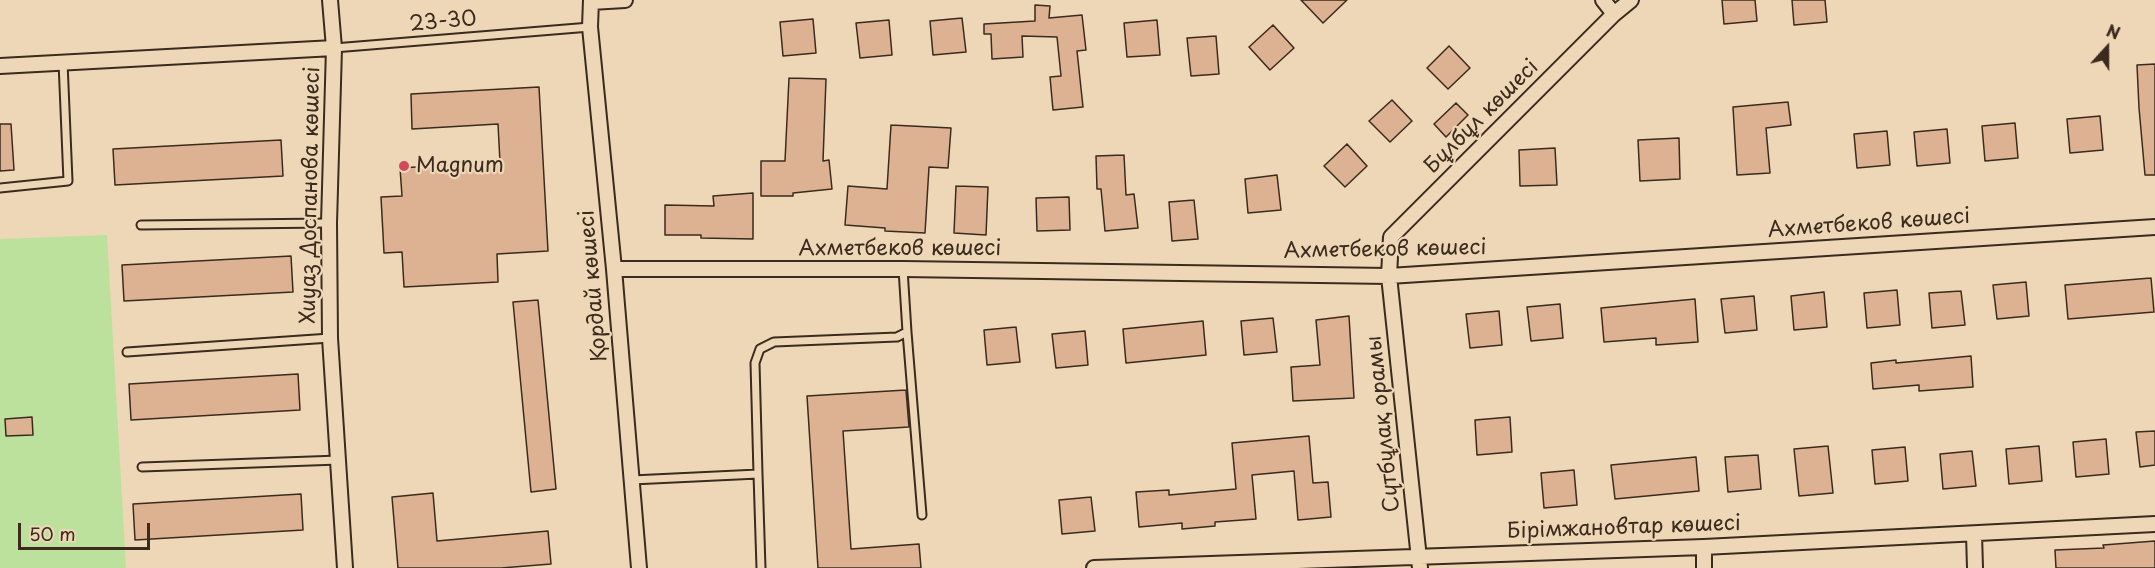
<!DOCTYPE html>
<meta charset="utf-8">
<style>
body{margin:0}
#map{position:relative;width:2155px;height:568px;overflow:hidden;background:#edd7b6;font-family:"Playpen Sans",sans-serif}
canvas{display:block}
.north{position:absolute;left:2077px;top:18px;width:60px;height:60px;-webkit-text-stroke:4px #edd7b6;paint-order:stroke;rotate:21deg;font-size:16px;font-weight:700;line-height:24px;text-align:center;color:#3b2a1e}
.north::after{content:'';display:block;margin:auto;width:21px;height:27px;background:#3b2a1e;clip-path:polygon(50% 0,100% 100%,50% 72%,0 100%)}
.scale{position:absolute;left:18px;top:523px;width:132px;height:27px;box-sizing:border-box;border:3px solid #3b2a1e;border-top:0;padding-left:8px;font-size:18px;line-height:21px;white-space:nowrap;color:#3b2a1e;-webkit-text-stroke:4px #edd7b6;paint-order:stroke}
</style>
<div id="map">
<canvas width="2155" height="568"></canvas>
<div class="north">N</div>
<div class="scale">50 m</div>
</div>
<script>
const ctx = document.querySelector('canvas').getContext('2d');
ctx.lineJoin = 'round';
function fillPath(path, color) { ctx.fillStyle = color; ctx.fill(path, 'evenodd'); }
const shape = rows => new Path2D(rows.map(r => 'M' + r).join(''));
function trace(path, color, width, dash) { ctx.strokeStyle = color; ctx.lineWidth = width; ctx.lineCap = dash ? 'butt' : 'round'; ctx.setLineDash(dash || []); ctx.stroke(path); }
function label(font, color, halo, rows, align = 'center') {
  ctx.font = font + ' "Playpen Sans",sans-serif'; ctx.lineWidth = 4.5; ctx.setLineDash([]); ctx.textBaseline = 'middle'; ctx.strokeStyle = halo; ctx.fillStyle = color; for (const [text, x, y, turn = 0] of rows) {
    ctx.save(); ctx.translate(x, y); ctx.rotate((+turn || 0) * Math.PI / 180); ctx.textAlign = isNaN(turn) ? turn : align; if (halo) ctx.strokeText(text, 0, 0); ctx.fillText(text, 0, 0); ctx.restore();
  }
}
const green = shape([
 [107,235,126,568,0,568,0,239]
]);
const building = shape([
 [1301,0,1347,0,1323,23,1301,0],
 [1722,0,1755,0,1757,21,1724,24,1722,0],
 [1792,0,1825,0,1827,22,1794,25,1792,0],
 [1035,5,1050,6,1049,18,1082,15,1086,50,1077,51,1083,107,1053,110,1050,77,1061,76,1057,37,1022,36,1023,57,992,59,991,34,984,34,984,24,1035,21,1035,5],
 [962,18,966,52,933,55,930,21,962,18],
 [813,19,816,53,783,56,780,22,813,19],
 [889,20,892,55,860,58,856,23,889,20],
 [1157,20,1160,55,1127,57,1124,23,1157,20],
 [1273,25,1294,48,1270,70,1249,47,1273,25],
 [1216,36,1219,74,1191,76,1187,38,1216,36],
 [1449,46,1470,68,1448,89,1427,68,1449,46],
 [2155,64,2155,175,2145,175,2139,108,2137,65,2155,64],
 [789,78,826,79,823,161,829,160,832,189,793,193,793,196,761,196,761,161,785,161,789,78],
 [539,87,548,251,497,254,498,282,404,287,402,252,384,253,381,197,402,196,400,168,500,162,498,124,412,129,411,94,539,87],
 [1392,100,1412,121,1390,142,1369,121,1392,100],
 [1788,102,1791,125,1766,128,1770,173,1737,175,1733,107,1788,102],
 [1456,103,1468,115,1446,137,1434,124,1456,103],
 [2100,116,2103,150,2070,153,2067,119,2100,116],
 [2015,123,2018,158,1985,161,1982,126,2015,123],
 [0,124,11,124,14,170,0,171,0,124],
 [891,125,951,128,948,168,929,167,925,233,885,231,885,228,845,225,848,186,887,189,891,125],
 [1947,129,1950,163,1917,166,1914,132,1947,129],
 [1887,131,1890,165,1857,168,1854,134,1887,131],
 [1679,138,1680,179,1640,181,1638,140,1679,138],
 [281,140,283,176,115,185,113,149,281,140],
 [1347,144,1367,166,1345,187,1324,166,1347,144],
 [1555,148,1557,185,1520,186,1519,150,1555,148],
 [1124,155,1126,195,1134,194,1138,228,1105,231,1101,189,1097,189,1096,156,1124,155],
 [1277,175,1281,210,1248,213,1245,179,1277,175],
 [956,186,988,187,986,235,954,233,956,186],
 [753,193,753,239,701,238,701,235,665,235,665,205,714,206,713,196,753,193],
 [1069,197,1070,230,1037,231,1036,198,1069,197],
 [1194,200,1198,239,1172,241,1169,202,1194,200],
 [291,256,293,292,124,301,122,265,291,256],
 [2151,278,2154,312,2068,319,2065,285,2151,278],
 [2026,282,2029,316,1997,319,1993,285,2026,282],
 [1897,290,1900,325,1867,328,1864,293,1897,290],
 [1961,291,1965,325,1932,328,1929,293,1961,291],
 [1824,292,1827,327,1794,330,1791,296,1824,292],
 [1754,296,1757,330,1725,333,1721,299,1754,296],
 [1695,299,1698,342,1656,345,1656,338,1604,342,1601,308,1695,299],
 [538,300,556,489,531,492,513,302,538,300],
 [1560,304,1563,338,1531,341,1527,307,1560,304],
 [1499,311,1502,345,1470,348,1466,314,1499,311],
 [1349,316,1354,398,1293,401,1291,367,1320,365,1316,320,1349,316],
 [1273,318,1277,352,1244,355,1241,321,1273,318],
 [1203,321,1206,355,1126,363,1123,329,1203,321],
 [1016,327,1020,362,987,365,984,330,1016,327],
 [1085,331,1088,365,1056,368,1052,334,1085,331],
 [1971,356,1973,387,1919,391,1919,385,1873,389,1871,363,1896,360,1896,363,1971,356],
 [298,374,300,410,131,420,129,384,298,374],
 [906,390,909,427,843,431,851,549,919,544,921,568,818,568,807,396,906,390],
 [32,417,33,435,6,436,5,419,32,417],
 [1510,417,1512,452,1477,455,1475,420,1510,417],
 [2155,431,2155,465,2140,467,2136,432,2155,431],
 [1309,436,1313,483,1328,482,1331,517,1298,520,1294,471,1252,475,1256,519,1215,522,1215,526,1182,529,1182,523,1139,527,1136,492,1169,490,1169,495,1236,489,1232,443,1309,436],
 [2106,439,2109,474,2076,477,2073,442,2106,439],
 [1828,446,1833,493,1799,496,1794,449,1828,446],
 [2039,446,2042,481,2009,484,2006,449,2039,446],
 [1905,447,1908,481,1875,484,1872,450,1905,447],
 [1972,451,1976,486,1943,489,1940,454,1972,451],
 [1758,455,1761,489,1728,492,1725,457,1758,455],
 [1696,457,1699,491,1615,499,1611,465,1696,457],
 [1574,470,1577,505,1544,508,1541,473,1574,470],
 [433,493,437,541,548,531,551,564,501,568,398,568,392,497,433,493],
 [301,494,303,530,135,540,133,504,301,494],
 [1091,497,1095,531,1062,534,1059,500,1091,497],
 [2155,541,2155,568,2056,568,2055,550,2104,548,2103,545,2155,541]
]);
const lane = shape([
 [334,48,590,27],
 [0,188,68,181,63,62],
 [141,225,329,223],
 [907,332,922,515],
 [127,352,330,338],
 [142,467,339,460],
 [758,474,755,363,760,349,774,342,897,337,907,332,903,269],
 [632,480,758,474,761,568]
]);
const street = shape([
 [330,0,334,48,329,223,330,338,345,568],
 [591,0,590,27,614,269,639,568],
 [1603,0,1614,14],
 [591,2,625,0],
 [0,66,334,48],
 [614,269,903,269,1389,276,2155,227],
 [1974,534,1975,568],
 [1704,547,1704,568],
 [1094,568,1704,547,2155,524],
 [1420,568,1389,276,1391,237,1614,14,1631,0]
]);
const markers = [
 [404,166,6,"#d1495b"]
];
const streetNames = [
 ["23-30",443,22,-5],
 ["Бұлбұл көшесі",1482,117,-45],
 ["Хиуаз Доспанова көшесі",311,195,-89],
 ["Ахметбеков көшесі",1869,224,-4],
 ["Ахметбеков көшесі",900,249],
 ["Ахметбеков көшесі",1385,250,-1],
 ["Қордай көшесі",594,286,-95],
 ["Cүтбұлақ орамы",1384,424,-96],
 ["Бірімжановтар көшесі",1624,528,-2]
];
const poiNames = [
 ["Magnum",416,166]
];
fillPath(green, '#bce19c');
fillPath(building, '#dcb292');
trace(building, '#3b2a1e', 1.5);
trace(lane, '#3b2a1e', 11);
trace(street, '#3b2a1e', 18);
trace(lane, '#edd7b6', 7);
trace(street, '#edd7b6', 14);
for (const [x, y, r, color] of markers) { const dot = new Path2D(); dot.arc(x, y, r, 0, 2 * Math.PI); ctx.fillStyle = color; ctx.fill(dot); trace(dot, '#edd7b6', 2); }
label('21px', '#3b2a1e', '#edd7b6', streetNames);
label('21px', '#3b2a1e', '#edd7b6', poiNames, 'left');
</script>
